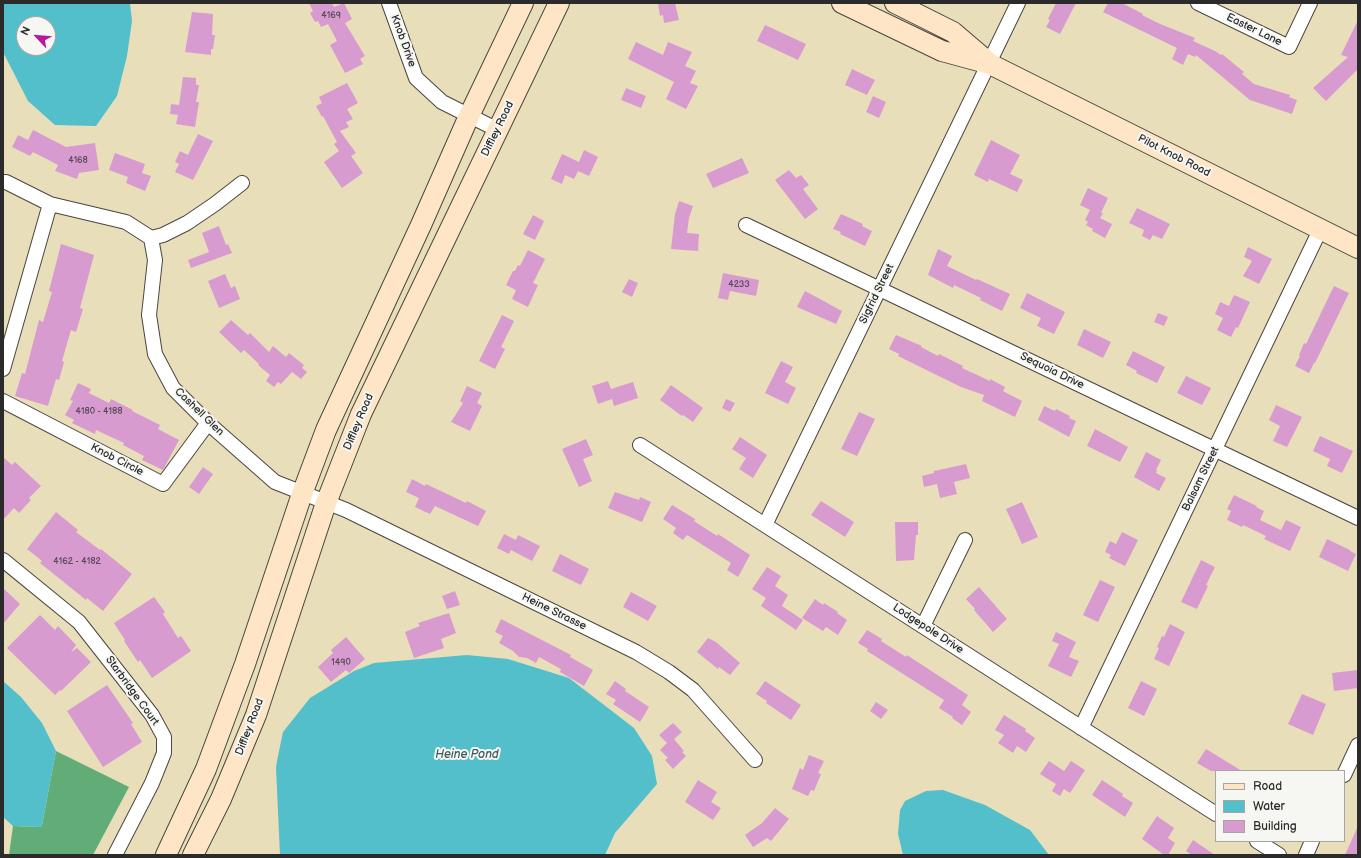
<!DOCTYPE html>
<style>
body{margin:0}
#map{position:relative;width:1361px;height:858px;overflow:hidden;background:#e9deba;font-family:"Balsamiq Sans",sans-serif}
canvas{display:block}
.frame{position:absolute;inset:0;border:4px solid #2b2b2b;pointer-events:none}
.legend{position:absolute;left:1215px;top:770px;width:130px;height:72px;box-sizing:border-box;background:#f6f6f2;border:1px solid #a5a5a2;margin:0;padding:5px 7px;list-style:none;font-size:12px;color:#2b2b2b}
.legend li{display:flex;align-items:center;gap:8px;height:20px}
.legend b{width:20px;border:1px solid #a5a5a2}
.north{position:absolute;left:16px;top:16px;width:40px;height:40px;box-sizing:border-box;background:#f6f6f2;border:1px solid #a5a5a2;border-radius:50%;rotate:296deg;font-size:11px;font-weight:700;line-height:16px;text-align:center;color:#2b2b2b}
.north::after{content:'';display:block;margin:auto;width:14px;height:18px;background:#b5179e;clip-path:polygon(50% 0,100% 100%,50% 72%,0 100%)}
</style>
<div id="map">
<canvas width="1361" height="858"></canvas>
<div class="frame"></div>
<ul class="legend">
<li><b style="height:5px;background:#fde5c5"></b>Road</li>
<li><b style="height:11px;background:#52bfcb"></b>Water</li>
<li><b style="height:11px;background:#d89bd0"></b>Building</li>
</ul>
<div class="north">N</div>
</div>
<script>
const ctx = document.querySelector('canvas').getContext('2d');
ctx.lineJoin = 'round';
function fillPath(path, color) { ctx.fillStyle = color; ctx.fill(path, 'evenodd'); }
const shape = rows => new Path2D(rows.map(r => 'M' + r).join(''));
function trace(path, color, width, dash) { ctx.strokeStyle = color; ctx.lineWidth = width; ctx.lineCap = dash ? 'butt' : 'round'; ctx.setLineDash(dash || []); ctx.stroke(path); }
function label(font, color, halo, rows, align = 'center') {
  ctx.font = font + ' "Balsamiq Sans",sans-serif'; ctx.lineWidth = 4; ctx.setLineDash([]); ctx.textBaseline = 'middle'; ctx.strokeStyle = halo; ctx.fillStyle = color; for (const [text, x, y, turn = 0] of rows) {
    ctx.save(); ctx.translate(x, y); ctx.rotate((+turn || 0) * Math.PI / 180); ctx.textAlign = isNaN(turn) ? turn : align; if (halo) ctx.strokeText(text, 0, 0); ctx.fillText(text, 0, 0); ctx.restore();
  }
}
const forest = shape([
 [56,751,129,787,93,855,9,855,13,826,40,827,42,825]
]);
const water = shape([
 [3,3,130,3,132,21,127,56,117,96,96,126,55,125,28,101,3,52],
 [24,24,48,24,48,48,24,48],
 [467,655,508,659,569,678,634,728,652,756,657,784,615,833,605,855,280,855,276,768,277,761,283,732,310,698,354,671,374,663],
 [3,681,21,697,42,723,56,751,42,825,40,827,13,826,3,817],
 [943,790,985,805,1030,830,1049,855,903,855,898,834,900,810,905,801,926,791]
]);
const building = shape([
 [309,3,332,3,334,7,344,3,352,19,345,23,365,56,360,59,363,64,345,73,330,45,337,41,328,24,321,27,318,21,315,22,310,13,313,11],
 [658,3,675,3,679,20,664,23,663,15,660,16],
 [1056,3,1076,3,1060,34,1046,27,1050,20,1048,19],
 [1108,3,1122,3,1143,14,1142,15,1158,23,1195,38,1193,41,1215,51,1221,55,1222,54,1244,72,1242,74,1254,84,1290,95,1289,97,1297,100,1292,114,1250,100,1196,55,1195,57,1188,54,1183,65,1172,59,1177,48,1103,12],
 [192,12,213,14,212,35,215,35,213,49,211,49,211,55,185,52],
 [1358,20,1358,69,1326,101,1313,88,1348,57,1341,55],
 [765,25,806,44,798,60,757,41],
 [636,42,663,55,668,42,692,52,685,66,696,71,690,83,698,86,686,109,666,99,674,82,628,59],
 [852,69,875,80,867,95,845,85],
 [183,77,196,78,196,85,199,85,196,102,199,102,195,127,176,124,178,115,170,114,171,104,179,105],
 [347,83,358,103,347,109,353,119,346,122,349,127,340,131,356,153,351,156,363,173,342,188,324,162,339,151,334,144,337,142,323,116,322,117,316,106,322,103,319,97],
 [626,88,646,96,641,108,621,100],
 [873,96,886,102,879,118,866,112],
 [33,130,66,147,95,143,99,170,79,173,77,179,55,171,58,165,33,152,30,156,12,147,18,135,28,140],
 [198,134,213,141,193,180,175,172,179,164,175,162,180,151,188,155],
 [991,140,1020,155,1010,174,1023,180,1017,192,989,179,988,182,974,175],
 [584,150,598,157,589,176,578,171,574,179,565,175,562,184,551,179,562,154,579,162],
 [115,153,145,164,142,173,151,176,145,191,126,183,128,177,109,170],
 [742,158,749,173,713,188,706,174],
 [789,170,796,178,801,175,809,185,803,189,818,209,805,219,775,180],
 [1088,188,1108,198,1101,213,1103,213,1100,218,1112,224,1105,238,1092,231,1093,229,1086,225,1088,222,1085,220,1090,210,1080,205],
 [679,201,693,206,689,218,687,233,699,234,698,251,671,249,675,214],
 [1137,208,1170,224,1162,239,1153,235,1150,240,1142,236,1144,230,1129,223],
 [841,214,863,224,862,226,872,231,865,246,840,234,841,232,833,229],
 [533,215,544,221,535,240,523,234],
 [219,226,226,245,228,244,232,253,191,268,188,260,209,252,202,233],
 [61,244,94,255,80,308,83,309,76,332,71,330,62,361,64,362,59,380,56,379,48,406,15,396,22,373,25,374,39,320,43,322,52,292,49,291],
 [1248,247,1272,259,1259,284,1243,276,1252,261,1244,257],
 [938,249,952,256,947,266,976,280,977,279,1010,294,1002,311,980,300,981,298,954,285,953,288,928,275],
 [528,250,545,259,533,283,538,285,528,307,512,299,516,290,506,285,513,271,515,271,518,265,520,266],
 [723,273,759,280,756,296,730,291,728,300,718,298],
 [225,274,231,288,235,286,240,299,219,308,208,281],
 [629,279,638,283,632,297,622,292],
 [1334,286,1349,293,1315,363,1314,363,1309,373,1295,366,1300,356,1299,355,1304,343,1306,344],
 [805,291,842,311,836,324,797,307],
 [1027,293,1065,312,1054,334,1037,326,1041,318,1020,308],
 [1234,295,1250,302,1238,328,1236,327,1231,337,1217,330,1223,318,1215,314,1220,302,1229,306],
 [1158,313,1168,317,1164,326,1154,322],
 [502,315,514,321,501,347,505,349,495,369,479,361],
 [231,320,248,335,250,333,269,352,273,346,286,357,289,353,304,365,302,368,307,372,301,379,292,372,281,384,278,382,274,387,266,381,270,375,258,365,259,364,244,350,241,353,219,332],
 [1084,329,1111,342,1103,358,1077,345],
 [896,335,922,346,921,347,938,356,939,354,963,366,962,368,990,381,990,379,1005,387,1003,391,1022,401,1015,417,982,401,984,395,961,387,898,356,899,354,889,349],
 [1133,351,1165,367,1157,383,1136,373,1137,371,1126,365],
 [781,361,793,367,785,382,796,388,788,404,765,393],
 [1186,376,1211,388,1202,405,1177,393],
 [608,381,611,389,633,382,638,398,614,406,612,399,598,404,592,386],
 [78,383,91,389,89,393,109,403,111,399,133,410,132,411,160,425,158,429,179,440,163,470,142,460,144,456,123,445,124,443,96,430,95,434,72,423,74,420,65,415,73,401,70,400],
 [671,385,703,408,693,422,683,415,682,416,660,400],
 [467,386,482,393,477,403,482,406,470,431,451,422,463,403,460,401],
 [726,399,735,403,730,412,722,408],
 [1276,405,1302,417,1287,447,1273,441,1280,426,1269,420],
 [1044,406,1055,411,1056,409,1070,416,1069,418,1076,421,1069,437,1038,420],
 [859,412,875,419,857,456,841,449],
 [1095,429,1128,447,1120,462,1087,446],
 [1320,436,1353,451,1342,473,1327,466,1330,459,1313,451],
 [740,437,767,455,753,478,739,469,746,458,732,449],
 [586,439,593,455,583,459,592,481,579,487,562,449],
 [1146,452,1161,460,1156,470,1157,471,1156,473,1166,478,1159,491,1134,477],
 [3,457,12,465,15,462,41,486,29,498,31,500,19,513,14,508,3,520],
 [966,464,970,478,954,482,957,494,940,498,937,484,924,487,922,476,934,473,934,471],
 [203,467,213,474,199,494,189,487],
 [412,479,425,486,426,484,466,503,467,501,486,511,478,526,435,506,430,514,415,507,419,498,406,492],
 [615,492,639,500,640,497,651,502,642,522,608,508],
 [1234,495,1257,506,1256,507,1264,511,1260,520,1281,530,1286,520,1301,527,1290,551,1264,539,1266,536,1243,525,1242,527,1227,520,1231,511,1227,509],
 [821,501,854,522,845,537,811,515],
 [1022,502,1038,537,1022,544,1006,509],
 [672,505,695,519,694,521,717,536,718,534,750,555,738,577,727,570,731,563,687,535,683,540,673,533,676,528,663,519],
 [56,512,78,530,76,532,100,550,101,549,132,574,103,611,87,598,86,600,40,563,42,561,27,549],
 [895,522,918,522,918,535,916,535,914,560,896,561],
 [1122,532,1138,540,1125,566,1109,558,1111,555,1105,552,1110,541,1116,544],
 [504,534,516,540,518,535,540,546,532,561,511,550,509,554,497,548],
 [1327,539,1350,550,1350,551,1356,554,1348,571,1319,557],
 [560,554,589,569,581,585,552,571],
 [1201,560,1215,567,1206,585,1208,586,1197,609,1181,602],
 [767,567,781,576,775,586,788,595,782,606,803,620,796,630,761,606,766,598,752,589],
 [1100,580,1115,587,1098,622,1083,615],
 [979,587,1007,619,993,632,974,610,975,609,966,599],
 [3,588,20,604,3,624],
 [455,591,460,605,447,609,442,596],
 [631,592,657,606,648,621,623,607],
 [154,597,165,612,163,614,178,638,181,636,191,651,152,678,140,660,138,662,124,641,125,640,114,623],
 [815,599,823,605,824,603,838,612,837,613,847,620,838,635,826,627,823,631,802,618],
 [449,613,456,633,441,639,444,648,414,658,405,632,420,626,418,623],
 [40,615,55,630,58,626,76,645,71,652,77,648,91,662,61,691,60,690,55,695,7,648],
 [501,619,571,655,570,657,593,670,584,686,560,672,561,669,539,657,536,663,527,658,519,657,513,651,499,643,503,636,495,632],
 [1170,624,1185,632,1169,666,1154,659,1159,648,1157,647,1162,636,1164,637],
 [867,630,882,639,881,641,906,657,907,655,968,695,962,705,971,712,962,725,952,718,953,717,939,708,944,700,867,651,868,649,858,643],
 [1056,632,1076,642,1069,657,1079,661,1071,677,1048,666,1059,644,1052,641],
 [346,637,365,659,349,673,346,670,331,682,318,667,333,653,331,650],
 [708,638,716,642,740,663,730,675,719,667,718,669,697,652],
 [1358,670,1358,688,1334,691,1332,673],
 [615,681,626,689,625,691,649,707,640,722,613,704,616,700,606,694],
 [765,681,801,705,791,720,766,703,767,701,756,694],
 [1141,681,1157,689,1144,716,1128,708],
 [107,685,133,723,131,724,142,742,103,767,67,711],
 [1302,694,1326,704,1313,735,1288,724],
 [876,702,888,710,881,719,870,711],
 [1004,715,1026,729,1025,731,1035,738,1026,752,1017,746,1013,753,998,743,1004,735,995,730],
 [673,723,682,732,674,739,684,751,682,752,686,756,673,769,665,760,668,758,660,750,667,743,659,735],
 [1206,749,1242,771,1211,771,1197,763],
 [809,755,824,761,818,773,821,774,814,791,811,790,808,796,792,789,800,768,803,770],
 [1049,761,1064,771,1071,761,1085,770,1070,793,1064,789,1060,796,1052,791,1056,784,1040,774],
 [698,780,717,792,711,802,721,808,713,820,685,802],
 [1102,780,1123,794,1122,796,1133,803,1125,817,1092,795],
 [775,808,789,819,771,841,767,838,753,847,745,835,762,823],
 [1157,816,1174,828,1168,838,1175,843,1168,855,1164,855,1142,839],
 [1358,826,1358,855,1345,855],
 [1193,840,1215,855,1192,855,1186,851]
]);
const minor = shape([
 [389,3,416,78,442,102,498,130],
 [1198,3,1289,47,1310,3],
 [3,182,6,182,50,204,126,222,151,238,155,260,149,315,155,354,173,388,208,423,275,482,346,510,636,652,669,672,693,690,755,760],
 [746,225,1358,518],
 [151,238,163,235,187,223,215,204,242,183],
 [3,369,50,204],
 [3,401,163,484,208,423],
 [640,445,1216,814],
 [765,525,1018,3],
 [3,560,79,622,152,715,164,737,164,753,152,783,115,855],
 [923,626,965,540],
 [1081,728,1320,230],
 [1344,775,1358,745],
 [1257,841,1279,855],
 [1306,855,1312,841]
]);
const secondary = shape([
 [842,3,942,51,990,64,1358,248],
 [895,3,953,32,987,61],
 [166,855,206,769,245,664,302,494,326,430,421,225,469,116,523,3],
 [193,855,221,799,256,715,326,503,361,414,559,3]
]);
const numberNames = [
 ["4169",331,16],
 ["4168",78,161],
 ["4233",739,285],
 ["4180 - 4188",99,412],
 ["4162 - 4182",77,562],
 ["1490",341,663]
];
const streetNames = [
 ["Easter Lane",1254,30,26],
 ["Knob Drive",403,41,70],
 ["Diffley Road",498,129,-64],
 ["Pilot Knob Road",1174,156,27],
 ["Sigfrid Street",877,294,-64],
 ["Sequoia Drive",1052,371,26],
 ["Cashell Glen",199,412,44],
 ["Diffley Road",359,422,-67],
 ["Knob Circle",117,460,27],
 ["Balsam Street",1201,479,-64],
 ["Heine Strasse",554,612,26],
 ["Lodgepole Drive",928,629,33],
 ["Starbridge Court",132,691,54],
 ["Diffley Road",250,727,-69]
];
const waterNames = [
 ["Heine Pond",467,755]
];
fillPath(forest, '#62ad77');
fillPath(water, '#52bfcb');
fillPath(building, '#d89bd0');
trace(minor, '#484640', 16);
trace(secondary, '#484640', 22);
trace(minor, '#fff', 14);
trace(secondary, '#fde5c5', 20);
label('9px', '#564754', null, numberNames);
label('11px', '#2b2b2b', '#f6f6f2', streetNames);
label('italic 12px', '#37575b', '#f6f6f2', waterNames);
</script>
